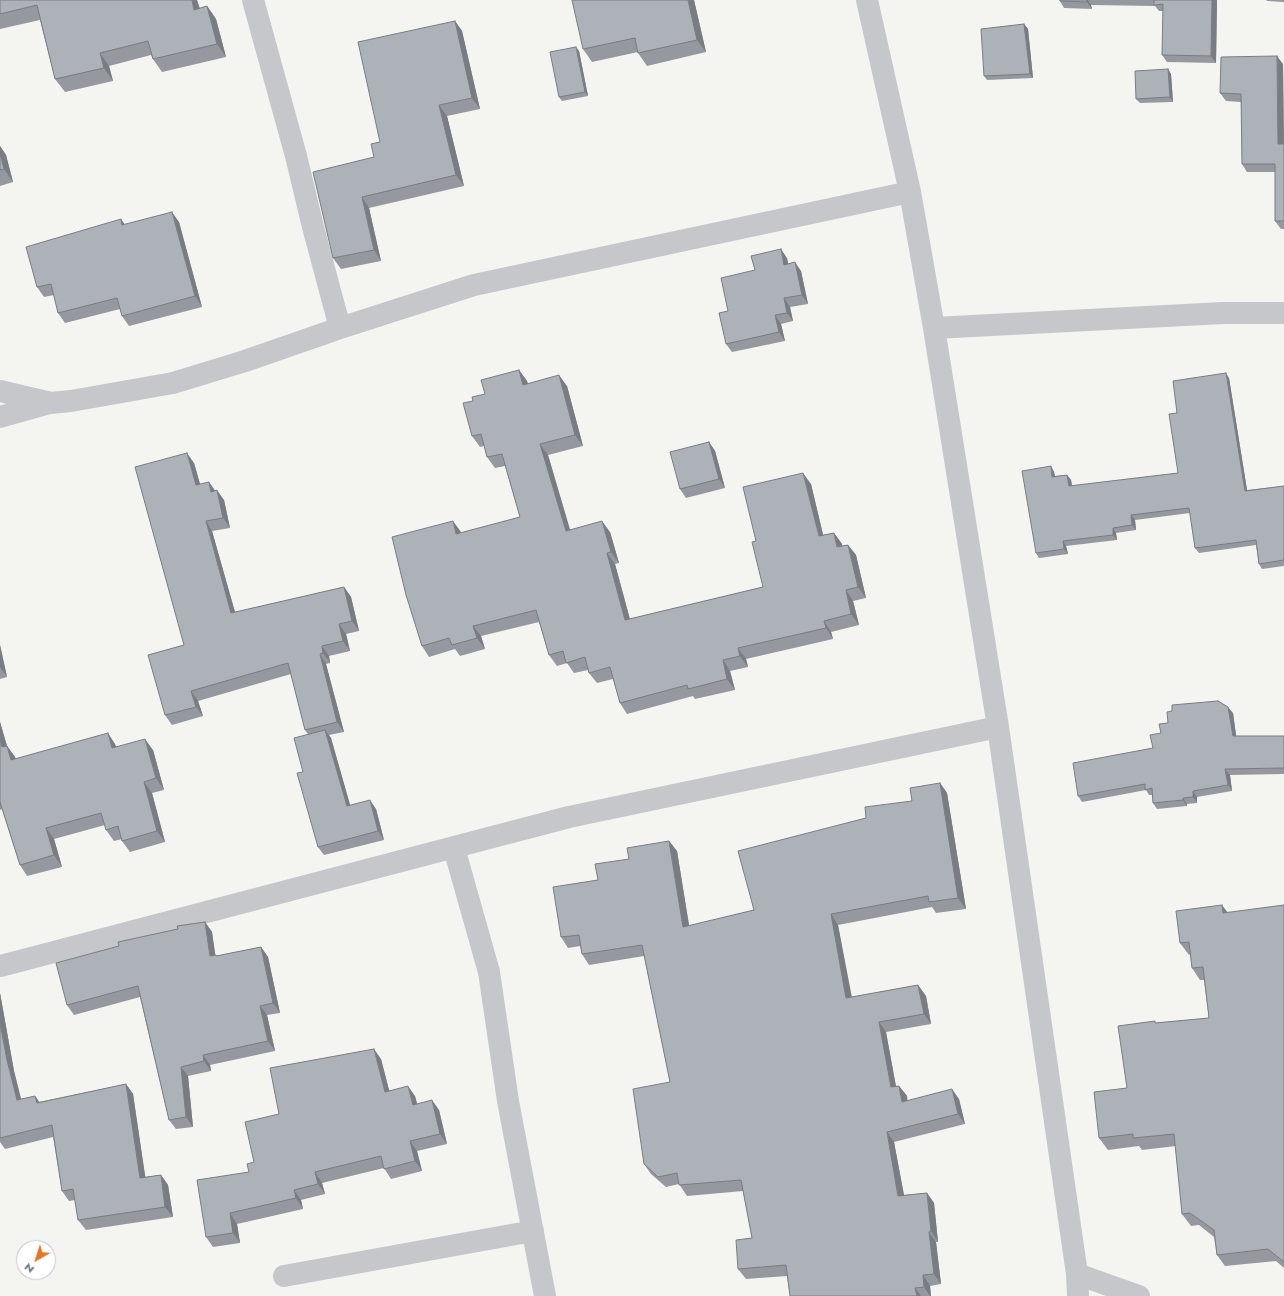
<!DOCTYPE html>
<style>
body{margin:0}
#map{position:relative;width:1284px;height:1296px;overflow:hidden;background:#f4f5f1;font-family:Jost,sans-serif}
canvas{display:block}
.north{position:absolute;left:16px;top:1240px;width:40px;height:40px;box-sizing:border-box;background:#fff;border:1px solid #c1c5cd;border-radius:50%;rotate:219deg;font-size:11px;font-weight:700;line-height:16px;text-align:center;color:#636e82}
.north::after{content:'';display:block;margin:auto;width:14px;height:18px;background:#e47621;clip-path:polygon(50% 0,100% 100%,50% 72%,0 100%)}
</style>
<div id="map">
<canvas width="1284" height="1296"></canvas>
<div class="north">N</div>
</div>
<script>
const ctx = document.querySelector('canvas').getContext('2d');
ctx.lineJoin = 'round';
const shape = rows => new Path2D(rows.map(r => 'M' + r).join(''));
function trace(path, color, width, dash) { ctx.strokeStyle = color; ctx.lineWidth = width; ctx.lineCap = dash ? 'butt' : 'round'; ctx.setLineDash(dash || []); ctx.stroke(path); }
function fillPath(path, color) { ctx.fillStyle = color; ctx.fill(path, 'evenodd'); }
const minor = shape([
 [253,0,296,156,313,227,340,328],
 [867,0,910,192,934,328,998,727,1077,1274,1078,1296],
 [934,328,1223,313,1284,313],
 [0,391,47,402],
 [0,417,50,403,71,401,173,383,245,361,340,328,474,285,910,192],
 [454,848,489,972,508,1101,545,1296],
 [0,966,569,817,998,727],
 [1077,1274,1139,1296],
 [284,1276,533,1231]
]);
const wall = shape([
 [0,0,197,0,200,8,207,6,216,19,226,57,162,72,153,59,151,55,109,66,113,81,65,92,55,79,40,20,0,29],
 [694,0,706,52,647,66,638,53,638,52,592,62,583,49],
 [1060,0,1217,0,1216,63,1167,62,1162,55,1163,11,1159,11,1155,6,1091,5,1092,9,1064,8,1060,1],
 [1266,0,1284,0,1284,2,1267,1],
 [455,21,462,31,480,109,447,116,464,186,369,208,381,261,341,269,333,258,374,157,380,142],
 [1024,24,1028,29,1033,78,987,80,984,76],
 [579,51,588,96,562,101,559,97],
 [1283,64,1284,144,1284,229,1281,229,1275,221,1275,172,1247,172,1242,164,1241,102,1226,101,1220,93],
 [1168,69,1171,74,1173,102,1140,103,1136,99],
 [0,146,6,155,13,182,0,186],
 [121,219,125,225,179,222,202,307,129,326,122,316,120,309,65,323,58,313,54,295,44,297,37,287],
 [787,258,788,264,801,271,808,304,790,307,793,321,781,324,785,341,732,352,726,344,755,270],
 [519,370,527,381,528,384,567,386,583,446,548,455,570,529,610,532,619,563,615,564,630,619,763,587,756,541,811,484,823,535,834,533,842,544,842,546,848,545,856,555,866,598,853,601,859,625,831,632,833,639,746,659,748,667,730,671,735,690,695,699,693,696,627,714,620,703,613,679,597,683,589,673,588,670,574,673,567,663,557,666,549,655,539,622,481,636,485,649,460,656,455,649,429,657,422,646,461,533,520,517,505,466,495,468,487,457,484,446,480,447,472,436,485,394],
 [1229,378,1247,490,1284,486,1284,566,1262,569,1259,564,1256,545,1199,553,1195,548,1190,513,1135,520,1136,530,1116,533,1117,540,1066,546,1068,554,1039,558,1036,553,1051,466,1054,472,1055,476,1067,475,1071,480,1072,486,1178,473,1177,413],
 [709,442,715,451,725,488,686,498,680,489],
 [194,463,200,484,209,482,215,491,224,500,230,528,212,531,235,612,344,587,351,597,359,631,346,634,350,651,329,656,330,663,326,664,344,732,329,735,331,738,350,806,376,809,384,840,324,855,318,847,303,772,308,734,305,730,291,674,198,701,203,716,172,725,165,715,184,645],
 [0,645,7,677,0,679],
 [1233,713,1236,736,1284,736,1284,774,1230,775,1232,791,1197,797,1197,803,1187,804,1187,806,1157,809,1153,803,1152,795,1149,795,1146,790,1082,802,1078,796,1153,748,1161,733,1168,723],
 [0,722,7,746,15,757,15,759,115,744,116,747,153,750,164,790,152,793,165,842,130,852,122,841,122,839,114,841,106,830,105,825,54,839,62,867,27,876,20,865,2,809,0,810],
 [940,783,947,793,966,909,936,913,932,907,838,925,851,997,918,985,926,996,931,1024,886,1032,896,1086,899,1086,907,1096,907,1101,959,1099,965,1124,894,1142,904,1195,927,1193,934,1203,938,1242,936,1242,941,1284,930,1286,931,1296,790,1296,787,1276,746,1279,738,1269,752,1238,743,1191,687,1196,679,1184,666,1187,651,1174,644,1164,670,1082,644,956,589,965,582,954,580,946,568,948,561,937,598,880,629,859,669,841,677,851,689,926,754,910,866,818,912,801],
 [1284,905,1284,1268,1276,1261,1225,1266,1217,1255,1214,1237,1199,1225,1191,1226,1182,1214,1176,1146,1142,1150,1139,1146,1108,1150,1099,1138,1127,1088,1156,1023,1209,1018,1204,980,1200,980,1192,968,1190,954,1189,955,1180,943,1228,913],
 [205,922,212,932,215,955,216,955,217,956,261,947,268,957,280,1013,267,1015,275,1051,210,1065,211,1071,188,1076,193,1127,176,1129,169,1120,140,997,74,1015,67,1005,178,929],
 [0,993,14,1071,21,1099,35,1096,39,1102,126,1084,133,1094,145,1177,161,1175,168,1185,173,1217,86,1230,78,1220,75,1200,69,1201,62,1191,53,1137,5,1149,0,1142],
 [381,1059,389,1090,415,1096,417,1104,439,1110,447,1144,417,1151,422,1171,391,1179,384,1168,322,1183,325,1194,301,1200,303,1209,237,1224,240,1243,213,1247,206,1237,249,1172,254,1162,279,1114]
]);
const shadedWall = shape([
 [192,0,197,0,203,23,194,10],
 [688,0,694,0,706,52,697,40],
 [1087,0,1088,0,1091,5,1092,9,1087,2],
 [1212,0,1217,0,1216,63,1211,56],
 [207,6,216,19,226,57,217,44],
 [455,21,462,31,480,109,472,98],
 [1024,24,1028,29,1033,78,1030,74],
 [576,47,579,51,588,96,585,92],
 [100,53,109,66,113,81,104,68],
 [1277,56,1283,64,1284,152,1278,144],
 [1168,69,1171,74,1173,102,1170,97],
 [439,105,447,116,464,186,456,175],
 [0,146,6,155,13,182,4,169,0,153],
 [362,197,369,208,381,261,374,250],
 [172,212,179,222,202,307,195,296],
 [121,219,128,230,122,225],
 [781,249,787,258,790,273,784,265],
 [795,262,801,271,808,304,802,295],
 [784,298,790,307,793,321,787,313],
 [775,315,781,324,785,341,779,332],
 [519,370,527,381,531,396,523,385],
 [1226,373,1229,378,1248,496,1245,491],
 [559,375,567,386,583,446,575,435],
 [709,442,715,451,725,488,719,479],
 [540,444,548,455,573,541,566,531],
 [187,453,194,463,203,495,196,485],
 [1051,466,1054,472,1056,482,1052,477],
 [803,473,811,484,826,547,819,536],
 [1067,475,1071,480,1073,491,1069,486],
 [209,482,216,492,211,492],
 [217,490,224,500,230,528,223,518],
 [1131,515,1135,520,1136,530,1132,525],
 [206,521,212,531,238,623,231,613],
 [453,521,461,532,464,545,456,534],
 [602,521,610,532,619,563,611,552],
 [1113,528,1116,533,1117,540,1113,535],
 [834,533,842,544,845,558,837,547],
 [1063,541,1066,546,1068,554,1064,549],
 [848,545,856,555,866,598,858,587],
 [607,553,615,564,633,631,625,620],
 [344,587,351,597,359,631,352,621],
 [846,590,853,601,859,625,851,614],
 [824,621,831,632,833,639,826,628],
 [339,624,346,634,350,651,343,641],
 [473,626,481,636,485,649,477,638],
 [0,645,7,677,0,667],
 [322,646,329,656,330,663,323,653],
 [738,648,746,659,748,667,740,656],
 [320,654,326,664,344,732,337,722],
 [723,660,730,671,735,690,727,679],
 [191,691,198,701,203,716,196,707],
 [1228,707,1233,713,1237,742,1233,736],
 [0,722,7,746,15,757,19,771,2,747,0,739],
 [325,730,331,738,353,815,347,806],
 [108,733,115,744,120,759,112,748],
 [145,739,153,750,164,790,156,778],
 [1225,769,1230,775,1232,791,1228,785],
 [144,782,152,793,165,842,157,831],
 [940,783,947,793,966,909,958,898],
 [1193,791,1197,797,1197,803,1193,797],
 [1183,798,1187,804,1187,806,1183,800],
 [370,800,376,809,384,840,378,831],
 [46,828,54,839,62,867,54,855],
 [669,841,677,851,691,937,683,927],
 [1222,905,1231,917,1223,913],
 [831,914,838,925,854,1008,846,998],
 [205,922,212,932,217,966,210,956],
 [261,947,268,957,280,1013,273,1003],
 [918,985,926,996,931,1024,924,1014],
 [0,993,14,1071,24,1111,17,1100,7,1060,0,1023],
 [260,1006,267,1015,275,1051,268,1041],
 [879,1022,886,1032,898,1098,891,1087],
 [374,1049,381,1059,392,1102,385,1092],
 [203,1055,210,1065,211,1071,204,1061],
 [181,1067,188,1076,193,1127,186,1117],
 [126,1084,133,1094,147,1188,140,1178],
 [408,1086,415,1096,420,1115,413,1105],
 [899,1086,907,1096,909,1113,902,1102],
 [952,1089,959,1099,965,1124,958,1114],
 [35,1096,43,1107,37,1103],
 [432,1100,439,1110,447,1144,440,1134],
 [887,1132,894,1142,906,1206,898,1196],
 [410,1141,417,1151,422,1171,415,1161],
 [315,1172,322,1183,325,1194,318,1184],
 [161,1175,168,1185,173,1217,165,1207],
 [294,1190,301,1200,303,1209,296,1198],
 [927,1193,934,1203,938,1242,931,1231],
 [230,1213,237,1224,240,1243,233,1233],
 [929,1232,936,1242,941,1284,934,1274],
 [923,1275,930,1286,931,1296,930,1296,924,1287],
 [915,1288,921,1296,917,1296]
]);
const building = shape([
 [0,0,192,0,194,10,207,6,217,44,153,59,148,41,100,53,104,68,55,79,37,5,0,14,0,0],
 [572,0,688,0,697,40,638,53,635,38,583,49,572,0],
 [1060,0,1087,0,1087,2,1060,1,1060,0],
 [1154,0,1212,0,1211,56,1162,55,1163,4,1154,5,1154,0],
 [455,21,472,98,439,105,456,175,362,197,374,250,333,258,313,172,374,157,371,144,380,142,358,42,455,21],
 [1024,24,1030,74,984,76,981,29,1024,24],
 [576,47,585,92,559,97,550,52,576,47],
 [1277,56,1278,144,1284,144,1284,221,1275,221,1275,164,1242,164,1241,94,1220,93,1221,57,1277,56],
 [1168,69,1170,97,1136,99,1135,71,1168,69],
 [0,153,4,169,0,170,0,153],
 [172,212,195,296,122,316,117,298,58,313,51,284,37,287,26,247,121,219,122,225,172,212],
 [781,249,784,265,795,262,802,295,784,298,787,313,775,315,779,332,726,344,719,313,728,311,721,278,755,270,751,256,781,249],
 [519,370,523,385,559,375,575,435,540,444,566,531,602,521,611,552,607,553,625,620,763,587,752,542,756,541,743,487,803,473,819,536,834,533,837,547,848,545,858,587,846,590,851,614,824,621,826,628,738,648,740,656,723,660,727,679,688,689,687,685,620,703,610,667,589,673,585,657,566,663,563,651,549,655,536,610,473,626,477,638,452,645,449,638,422,646,406,595,392,537,453,521,456,534,520,517,502,454,487,457,481,434,472,436,463,403,473,401,472,397,485,394,481,380,519,370],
 [1226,373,1245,491,1284,486,1284,560,1259,564,1256,540,1195,548,1189,508,1131,515,1132,525,1113,528,1113,535,1063,541,1064,549,1036,553,1022,471,1051,466,1052,477,1067,475,1069,486,1178,473,1169,414,1177,413,1173,381,1226,373],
 [709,442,719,479,680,489,670,452,709,442],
 [187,453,196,485,209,482,211,492,217,490,223,518,206,521,231,613,344,587,352,621,339,624,343,641,322,646,323,653,320,654,337,722,305,730,288,663,191,691,196,707,165,715,148,655,184,645,135,467,187,453],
 [1218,701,1228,707,1233,736,1284,736,1284,768,1225,769,1228,785,1193,791,1193,797,1183,798,1183,800,1153,803,1152,788,1145,790,1145,784,1078,796,1073,763,1153,748,1150,735,1161,733,1159,724,1168,723,1167,712,1172,711,1172,705,1218,701],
 [325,730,347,806,370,800,378,831,318,847,297,773,303,772,294,738,325,730],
 [108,733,112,748,145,739,156,778,144,782,157,831,122,841,118,826,106,830,101,813,46,828,54,855,20,865,0,802,0,739,2,747,7,746,11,760,108,733],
 [940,783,958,898,929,902,928,896,831,914,846,998,918,985,924,1014,879,1022,891,1087,899,1086,902,1102,952,1089,958,1114,887,1132,898,1196,927,1193,931,1231,929,1232,934,1274,923,1275,924,1287,915,1288,917,1296,790,1296,786,1265,738,1269,736,1240,752,1238,741,1180,679,1185,677,1173,658,1177,644,1164,633,1089,670,1082,642,945,582,954,579,935,561,937,553,887,598,880,595,864,629,859,627,848,669,841,683,927,754,910,738,851,866,818,865,807,912,801,910,788,940,783],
 [1222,905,1223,913,1284,905,1284,1262,1268,1249,1217,1255,1214,1230,1190,1213,1182,1214,1174,1134,1133,1138,1133,1134,1099,1138,1094,1092,1127,1088,1118,1026,1155,1021,1155,1023,1209,1018,1203,967,1192,968,1189,942,1180,943,1176,911,1222,905],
 [205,922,210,956,216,955,216,956,261,947,273,1003,260,1006,268,1041,203,1055,204,1061,181,1067,186,1117,169,1120,138,986,67,1005,56,963,119,946,118,942,178,929,177,926,205,922],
 [0,1023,7,1060,17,1100,35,1096,37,1103,126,1084,140,1178,161,1175,165,1207,78,1220,73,1189,62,1191,52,1125,0,1138,0,1023],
 [374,1049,385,1092,408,1086,413,1105,432,1100,440,1134,410,1141,415,1161,384,1169,381,1156,315,1172,318,1184,294,1190,296,1198,230,1213,233,1233,206,1237,197,1180,249,1172,247,1164,254,1162,245,1122,279,1114,270,1068,374,1049]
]);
trace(minor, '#c5c7cb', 22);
fillPath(wall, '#95999f');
fillPath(shadedWall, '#797d82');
fillPath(building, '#adb2b9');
trace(building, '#797d82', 1);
</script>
